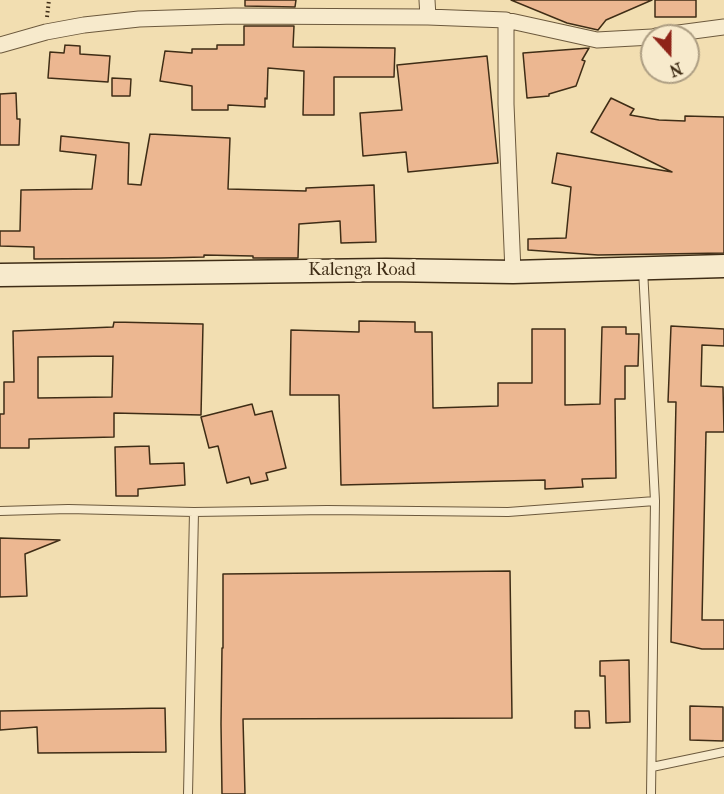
<!DOCTYPE html>
<style>
body{margin:0}
#map{position:relative;width:724px;height:794px;overflow:hidden;background:#f2deb1;font-family:"IM FELL French Canon",serif}
canvas{display:block}
.north{position:absolute;left:640px;top:24px;width:60px;height:60px;box-sizing:border-box;background:#f7eacc;border:2px solid #ad9e83;border-radius:50%;rotate:159deg;font-size:16px;font-weight:700;line-height:24px;text-align:center;color:#3f2d16}
.north::after{content:'';display:block;margin:auto;width:21px;height:27px;background:#8f2418;clip-path:polygon(50% 0,100% 100%,50% 72%,0 100%)}
</style>
<div id="map">
<canvas width="724" height="794"></canvas>
<div class="north">N</div>
</div>
<script>
const ctx = document.querySelector('canvas').getContext('2d');
ctx.lineJoin = 'round';
function fillPath(path, color) { ctx.fillStyle = color; ctx.fill(path, 'evenodd'); }
const shape = rows => new Path2D(rows.map(r => 'M' + r).join(''));
function trace(path, color, width, dash) { ctx.strokeStyle = color; ctx.lineWidth = width; ctx.lineCap = dash ? 'butt' : 'round'; ctx.setLineDash(dash || []); ctx.stroke(path); }
function label(font, color, halo, rows, align = 'center') {
  ctx.font = font + ' "IM FELL French Canon",serif'; ctx.lineWidth = 6; ctx.setLineDash([]); ctx.textBaseline = 'middle'; ctx.strokeStyle = halo; ctx.fillStyle = color; for (const [text, x, y, turn = 0] of rows) {
    ctx.save(); ctx.translate(x, y); ctx.rotate((+turn || 0) * Math.PI / 180); ctx.textAlign = isNaN(turn) ? turn : align; if (halo) ctx.strokeText(text, 0, 0); ctx.fillText(text, 0, 0); ctx.restore();
  }
}
const building = shape([
 [245,0,296,0,295,7,245,6,245,0],
 [511,0,652,0,606,20,598,30,567,23,511,0],
 [655,0,696,0,696,17,655,17,655,0],
 [244,26,294,26,293,47,395,48,394,77,334,77,334,115,303,115,304,71,268,68,267,99,265,98,265,107,228,105,228,110,192,110,192,86,160,81,165,51,192,53,192,49,217,49,217,45,244,45,244,26],
 [65,45,80,46,80,54,110,56,108,82,48,78,50,52,64,53,65,45],
 [589,48,582,60,585,61,576,86,549,94,549,96,527,98,523,53,589,48],
 [487,56,498,163,408,172,406,152,363,156,360,113,402,110,397,65,487,56],
 [112,78,131,79,130,96,112,96,112,78],
 [16,93,17,119,20,119,19,145,0,145,0,94,16,93],
 [611,98,634,109,630,115,659,120,685,121,685,116,724,117,724,253,598,255,528,250,528,239,566,238,571,187,552,183,557,153,672,172,591,132,611,98],
 [150,134,230,138,228,189,306,191,306,188,374,185,376,242,341,243,340,221,299,224,298,258,253,258,253,256,204,255,204,257,161,258,34,259,34,247,0,246,0,231,20,231,21,190,92,189,96,155,60,151,61,136,129,143,128,184,141,185,150,134],
 [359,321,415,322,415,332,432,332,433,408,498,406,498,383,532,383,532,329,565,329,565,405,600,404,602,327,626,327,626,334,639,334,638,366,625,366,625,399,615,399,616,478,582,479,583,487,545,489,545,480,341,485,339,395,290,395,291,330,359,332,359,321],
 [114,322,203,324,201,415,114,413,114,437,29,439,29,448,0,448,0,414,4,414,4,382,14,382,13,331,113,327,114,322],
 [113,356,112,397,38,398,38,357,113,356],
 [671,326,724,329,724,346,702,345,701,386,723,387,724,432,706,432,702,620,724,620,724,649,702,649,671,642,676,402,668,402,671,326],
 [252,404,255,415,272,411,286,468,266,473,268,480,251,484,249,477,227,483,218,446,209,448,201,417,252,404],
 [149,446,150,464,184,463,185,485,138,489,138,496,116,496,115,447,149,446],
 [0,538,60,540,25,554,27,596,0,597,0,538],
 [510,571,512,718,243,719,245,794,222,794,221,724,222,648,223,648,223,574,510,571],
 [629,660,630,722,606,723,605,676,600,676,600,661,629,660],
 [690,706,723,707,723,741,690,740,690,706],
 [165,708,166,752,38,753,37,727,0,730,0,711,165,708],
 [575,711,589,711,590,728,575,728,575,711]
]);
const path = shape([
 [47,17,49,0]
]);
const lane = shape([
 [643,269,655,501,651,794],
 [0,511,68,509,194,512,327,510,508,512,655,501],
 [652,767,724,752],
 [188,794,194,512]
]);
const street = shape([
 [427,0,428,17],
 [506,20,506,104,513,272],
 [656,36,724,27],
 [0,45,46,32,84,25,139,19,234,16,428,17,506,20,597,40,652,37]
]);
const secondary = shape([
 [0,275,386,270,513,272,724,266]
]);
const streetNames = [
 ["Kalenga Road",362,271]
];
fillPath(building, '#ecb791');
trace(building, '#3f2d16', 1.5);
trace(lane, '#6c593d', 10);
trace(street, '#6c593d', 17);
trace(secondary, '#3f2d16', 25);
trace(path, '#3f2d16', 4, [1.5, 3]);
trace(lane, '#f7eacc', 8);
trace(street, '#f7eacc', 15);
trace(secondary, '#f7eacc', 22);
label('18px', '#3f2d16', '#f7eacc', streetNames);
</script>
